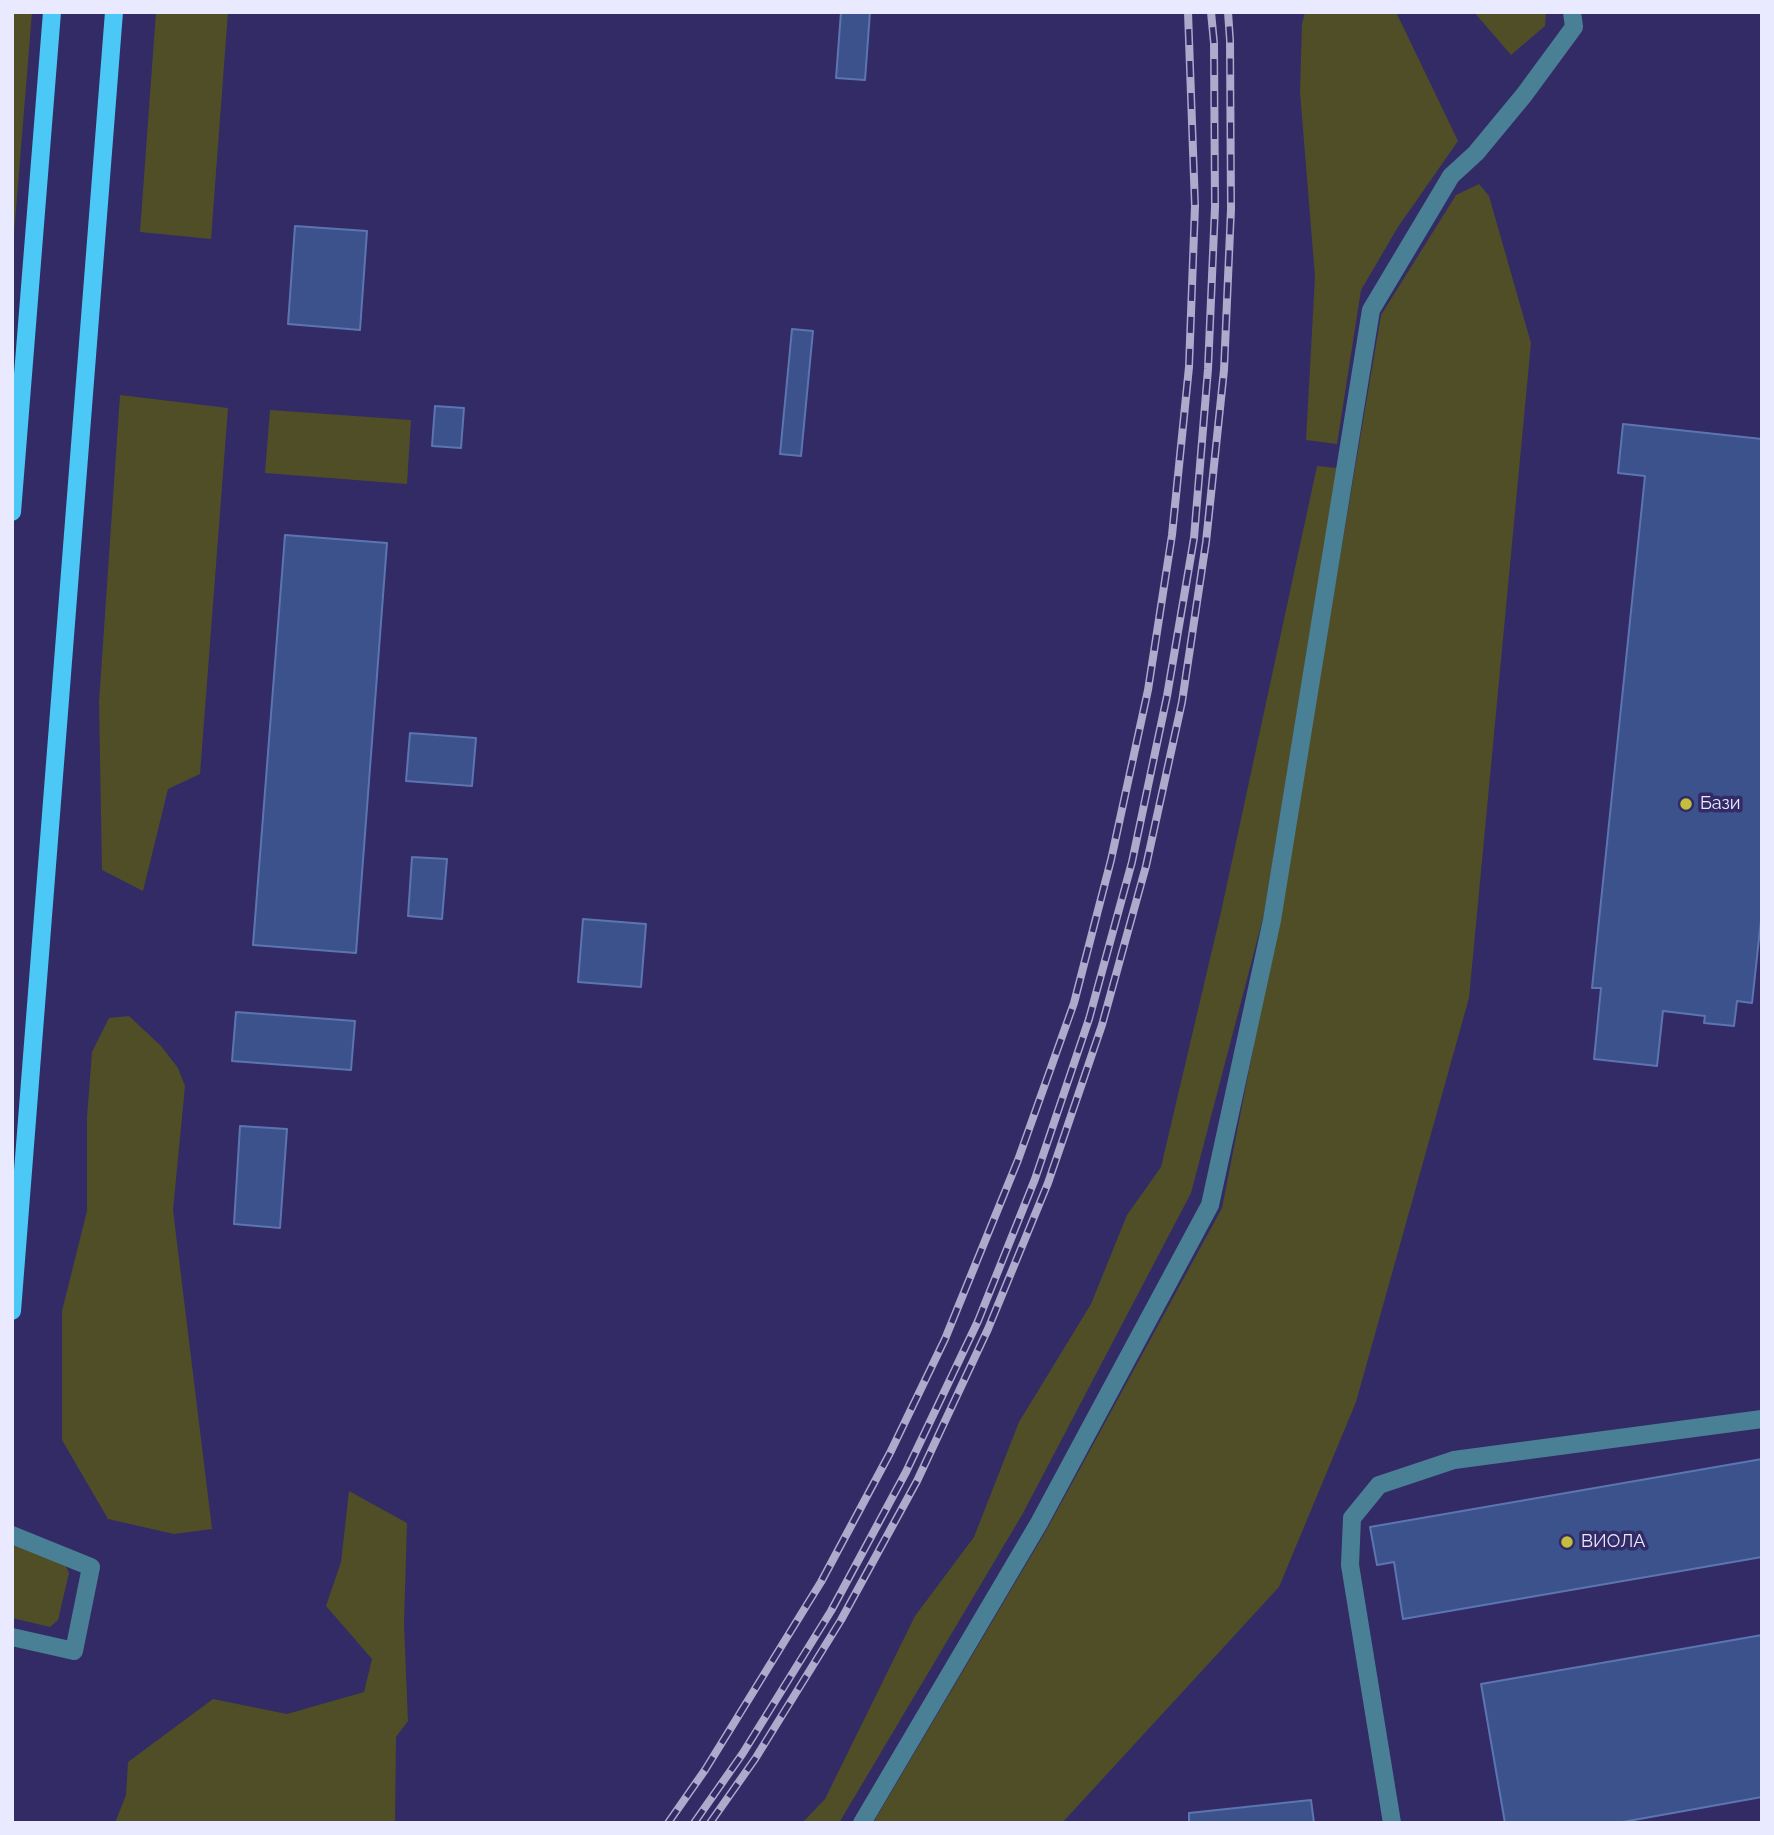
<!DOCTYPE html>
<meta charset="utf-8">
<style>
body{margin:0}
#map{position:relative;width:1774px;height:1835px;overflow:hidden;background:#332b65;font-family:Raleway,sans-serif}
canvas{display:block}
.frame{position:absolute;inset:0;border:14px solid #e9e9ff;pointer-events:none}
</style>
<div id="map">
<canvas width="1774" height="1835"></canvas>
<div class="frame"></div>
</div>
<script>
const ctx = document.querySelector('canvas').getContext('2d');
ctx.lineJoin = 'round';
function fillPath(path, color) { ctx.fillStyle = color; ctx.fill(path, 'evenodd'); }
const shape = rows => new Path2D(rows.map(r => 'M' + r).join(''));
function trace(path, color, width, dash) { ctx.strokeStyle = color; ctx.lineWidth = width; ctx.lineCap = dash ? 'butt' : 'round'; ctx.setLineDash(dash || []); ctx.stroke(path); }
function label(font, color, halo, rows, align = 'center') {
  ctx.font = font + ' Raleway,sans-serif'; ctx.lineWidth = 7; ctx.setLineDash([]); ctx.textBaseline = 'middle'; ctx.strokeStyle = halo; ctx.fillStyle = color; for (const [text, x, y, turn = 0] of rows) {
    ctx.save(); ctx.translate(x, y); ctx.rotate((+turn || 0) * Math.PI / 180); ctx.textAlign = isNaN(turn) ? turn : align; if (halo) ctx.strokeText(text, 0, 0); ctx.fillText(text, 0, 0); ctx.restore();
  }
}
const green = shape([
 [12,12,32,12,12,259],
 [156,12,228,12,211,239,140,232],
 [1305,12,1396,12,1458,141,1398,227,1361,290,1337,444,1306,440,1315,277,1300,92,1302,24],
 [1474,12,1546,12,1545,26,1511,55],
 [1479,184,1489,196,1531,343,1469,998,1356,1402,1279,1587,1062,1823,873,1823,1047,1529,1222,1208,1278,922,1381,315,1456,195],
 [120,395,228,408,200,774,168,789,143,891,102,870,99,702],
 [270,410,411,420,407,484,265,473],
 [1317,466,1337,468,1264,914,1191,1193,1022,1515,839,1823,802,1823,825,1799,915,1616,974,1537,1019,1422,1091,1304,1127,1215,1161,1167,1221,912],
 [129,1016,161,1046,178,1068,185,1086,173,1210,212,1529,174,1534,108,1519,62,1440,62,1311,87,1211,87,1117,92,1052,109,1018],
 [349,1491,407,1523,404,1624,408,1721,396,1737,395,1823,115,1823,126,1795,128,1762,213,1699,287,1714,364,1692,372,1659,326,1606,341,1562],
 [12,1545,63,1560,69,1573,58,1620,50,1627,12,1618]
]);
const building = shape([
 [841,12,870,12,865,80,836,78,841,12],
 [295,226,367,231,360,330,288,324,295,226],
 [792,329,813,331,801,456,780,454,792,329],
 [435,406,464,408,461,448,432,446,435,406],
 [1623,424,1762,439,1762,911,1752,1003,1737,1001,1734,1026,1704,1023,1705,1016,1663,1011,1657,1066,1594,1059,1601,988,1592,988,1645,476,1618,473,1623,424],
 [285,535,387,543,356,953,253,945,285,535],
 [410,733,476,738,472,786,406,781,410,733],
 [412,857,447,859,442,919,408,916,412,857],
 [583,919,646,924,641,987,578,982,583,919],
 [236,1012,355,1021,351,1070,232,1061,236,1012],
 [240,1126,287,1129,280,1228,234,1224,240,1126],
 [1762,1459,1762,1557,1403,1619,1394,1562,1377,1565,1370,1527,1762,1459],
 [1762,1635,1762,1797,1617,1823,1505,1823,1481,1684,1762,1635],
 [1311,1800,1314,1823,1189,1823,1189,1813,1311,1800]
]);
const minor = shape([
 [12,1535,91,1567,74,1651,12,1637],
 [862,1823,1039,1523,1210,1205,1272,920,1371,310,1451,176,1476,153,1524,95,1574,27,1572,12],
 [1392,1823,1350,1565,1352,1518,1379,1485,1454,1460,1762,1419]
]);
const major = shape([
 [12,512,52,12],
 [12,1311,114,12]
]);
const rail = shape([
 [668,1823,705,1770,821,1582,890,1453,945,1339,1018,1160,1074,1003,1111,860,1148,690,1172,535,1189,367,1195,206,1188,12],
 [694,1823,743,1753,831,1611,906,1472,978,1321,1035,1179,1089,1019,1132,862,1167,696,1194,538,1208,369,1215,207,1214,43,1211,12],
 [710,1823,755,1759,841,1620,917,1481,988,1329,1048,1183,1102,1025,1146,866,1182,702,1206,542,1224,370,1231,209,1230,40,1228,12]
]);
const markers = [
 [1686,804,7,"#c4bd3e"],
 [1567,1542,7,"#c4bd3e"]
];
const poiNames = [
 ["Бази",1700,804],
 ["ВИОЛА",1581,1542]
];
fillPath(green, '#4f4e27');
fillPath(building, '#3c528c');
trace(building, '#5c75b1', 2);
trace(minor, '#4a8096', 18);
trace(major, '#4bc8f6', 18);
trace(rail, '#adaacc', 8);
trace(rail, '#332b65', 5, [16]);
for (const [x, y, r, color] of markers) { const dot = new Path2D(); dot.arc(x, y, r, 0, 2 * Math.PI); ctx.fillStyle = color; ctx.fill(dot); trace(dot, '#332b65', 2.5); }
label('18px', '#e9e9ff', '#332b65', poiNames, 'left');
</script>
